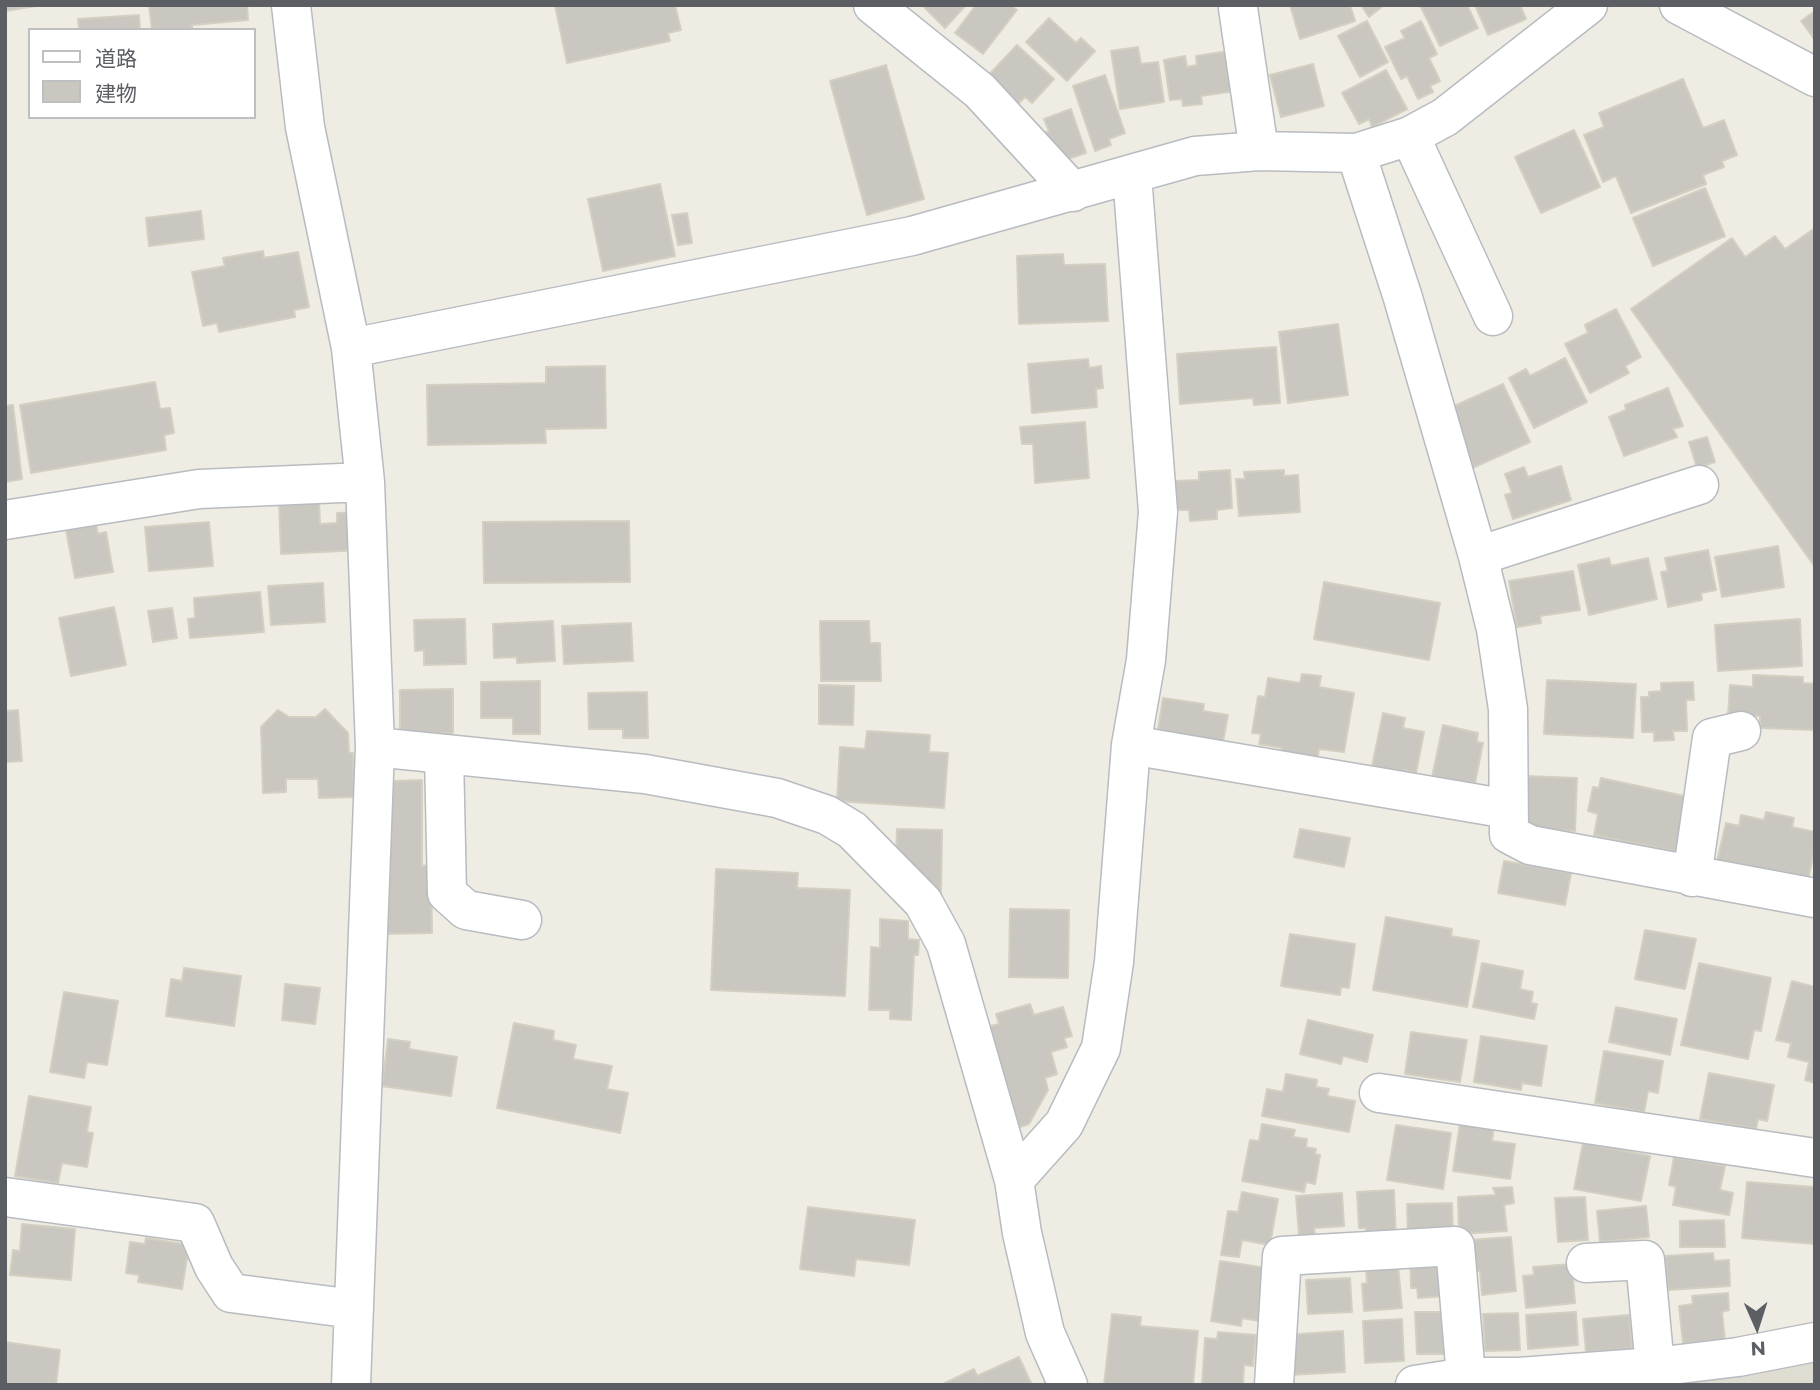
<!DOCTYPE html>
<meta charset="utf-8">
<style>
body{margin:0}
#map{position:relative;width:1820px;height:1390px;overflow:hidden;background:#efede3;font-family:Montserrat,"Noto Sans JP",sans-serif}
canvas{display:block}
.frame{position:absolute;inset:0;border:7px solid #5b5f64;pointer-events:none}
.legend{position:absolute;left:28px;top:28px;width:228px;height:91px;box-sizing:border-box;background:#fff;border:2px solid #bdbfc1;margin:0;padding:9px 12px;list-style:none;font-size:21px;color:#5b5f64}
.legend li{display:flex;align-items:center;gap:14px;height:35px}
.legend b{width:35px;border:2px solid #bdbfc1}
.north{position:absolute;left:1722px;top:1292px;width:70px;height:70px;-webkit-text-stroke:5px #fff;paint-order:stroke;rotate:177deg;font-size:19px;font-weight:700;line-height:28px;text-align:center;color:#5b5f64}
.north::after{content:'';display:block;margin:auto;width:24px;height:32px;background:#5b5f64;clip-path:polygon(50% 0,100% 100%,50% 72%,0 100%)}
</style>
<div id="map">
<canvas width="1820" height="1390"></canvas>
<div class="frame"></div>
<ul class="legend">
<li><b style="height:9px;background:#fff"></b>道路</li>
<li><b style="height:19px;background:#c9c7c0"></b>建物</li>
</ul>
<div class="north">N</div>
</div>
<script>
const ctx = document.querySelector('canvas').getContext('2d');
ctx.lineJoin = 'round';
function fillPath(path, color) { ctx.fillStyle = color; ctx.fill(path, 'evenodd'); }
const shape = rows => new Path2D(rows.map(r => 'M' + r).join(''));
function trace(path, color, width, dash) { ctx.strokeStyle = color; ctx.lineWidth = width; ctx.lineCap = dash ? 'butt' : 'round'; ctx.setLineDash(dash || []); ctx.stroke(path); }
const education = shape([
 [1815,1355,1815,1385,1661,1385]
]);
const building = shape([
 [5,5,42,5,5,11,5,5],
 [149,5,247,5,248,20,192,25,192,30,152,30,149,5],
 [555,5,675,5,681,30,668,33,670,41,567,63,555,5],
 [922,5,966,5,945,28,922,5],
 [976,5,1010,5,1017,10,983,54,955,33,976,5],
 [1290,5,1350,5,1355,21,1300,39,1290,5],
 [1361,5,1384,5,1369,17,1361,5],
 [1420,5,1467,5,1478,28,1440,46,1420,5],
 [1475,5,1520,5,1526,19,1488,35,1475,5],
 [1815,11,1815,40,1801,21,1815,11],
 [139,15,140,30,79,30,78,19,139,15],
 [1049,18,1076,43,1081,38,1095,51,1067,81,1026,42,1049,18],
 [1367,21,1388,62,1360,77,1338,36,1367,21],
 [1421,21,1437,54,1429,58,1440,81,1430,86,1433,92,1418,99,1407,76,1401,79,1385,47,1405,38,1401,31,1421,21],
 [1017,45,1054,79,1032,103,1025,97,1012,110,982,82,1017,45],
 [1138,47,1141,64,1158,62,1164,102,1120,109,1111,51,1138,47],
 [1229,51,1235,91,1201,96,1202,104,1183,106,1182,99,1170,100,1164,60,1185,56,1187,67,1197,65,1196,56,1229,51],
 [1313,64,1324,106,1281,117,1270,75,1313,64],
 [886,65,924,199,867,215,830,81,886,65],
 [1386,70,1407,109,1372,127,1369,119,1359,124,1342,93,1386,70],
 [1105,75,1125,133,1109,139,1111,145,1095,151,1073,86,1105,75],
 [1683,79,1703,128,1724,120,1737,155,1722,161,1724,167,1703,175,1706,184,1631,213,1616,176,1603,182,1584,135,1604,127,1599,113,1683,79],
 [1071,109,1086,153,1055,163,1044,133,1049,131,1044,119,1071,109],
 [1574,130,1600,187,1541,213,1515,157,1574,130],
 [660,184,675,256,603,271,588,199,660,184],
 [1705,188,1725,236,1653,266,1633,218,1705,188],
 [201,211,204,239,149,246,146,218,201,211],
 [687,213,692,243,678,245,672,215,687,213],
 [1815,228,1815,567,1631,309,1732,238,1745,257,1775,236,1785,249,1815,228],
 [263,251,264,258,298,252,309,307,294,310,295,317,219,332,217,323,203,326,192,272,225,266,223,258,263,251],
 [1063,254,1064,265,1105,264,1108,321,1019,324,1017,256,1063,254],
 [1616,309,1641,357,1625,366,1629,373,1590,393,1565,344,1588,333,1585,325,1616,309],
 [1338,324,1348,395,1288,403,1279,332,1338,324],
 [1276,347,1280,403,1254,405,1253,398,1180,404,1177,354,1276,347],
 [1565,358,1587,402,1534,428,1509,378,1526,369,1530,376,1565,358],
 [1088,359,1089,368,1101,366,1103,388,1096,389,1097,407,1032,413,1028,364,1088,359],
 [605,366,606,428,545,429,546,443,428,445,427,385,546,383,546,367,605,366],
 [155,382,160,409,170,408,174,433,164,435,166,450,31,473,20,405,155,382],
 [1503,384,1530,442,1468,470,1452,407,1503,384],
 [1668,388,1683,426,1673,429,1677,437,1624,456,1609,417,1626,410,1625,405,1668,388],
 [13,405,22,479,5,482,5,406,13,405],
 [1085,422,1089,478,1035,483,1033,444,1022,444,1020,427,1085,422],
 [1707,437,1715,462,1697,468,1689,442,1707,437],
 [1561,466,1571,500,1513,519,1505,495,1512,493,1505,474,1524,467,1528,477,1561,466],
 [1230,470,1232,508,1217,510,1217,519,1190,521,1189,510,1177,510,1174,481,1199,480,1199,472,1230,470],
 [1284,470,1284,476,1298,475,1300,512,1239,516,1236,479,1245,479,1244,472,1284,470],
 [319,502,320,524,337,523,337,513,361,512,362,550,281,554,279,504,319,502],
 [629,521,630,582,484,583,483,522,629,521],
 [209,522,213,566,149,571,145,527,209,522],
 [96,524,98,534,106,532,113,572,75,578,66,530,96,524],
 [1778,546,1784,587,1722,597,1715,557,1778,546],
 [1708,550,1716,590,1701,593,1702,600,1668,607,1661,572,1668,571,1665,558,1708,550],
 [1609,558,1611,566,1648,558,1657,599,1589,615,1578,565,1609,558],
 [1573,571,1580,610,1540,616,1541,623,1517,627,1509,581,1573,571],
 [1324,582,1440,603,1429,660,1314,639,1324,582],
 [323,583,325,622,271,625,268,586,323,583],
 [260,592,264,632,190,638,188,619,195,618,194,598,260,592],
 [114,607,126,665,71,676,59,618,114,607],
 [172,608,177,638,153,642,148,611,172,608],
 [465,619,466,664,424,665,424,650,415,651,414,620,465,619],
 [1800,619,1802,666,1718,671,1715,625,1800,619],
 [553,621,555,661,517,663,517,657,494,658,493,624,553,621],
 [820,621,869,621,870,643,880,643,881,681,821,681,820,621],
 [631,623,633,661,564,664,562,626,631,623],
 [1302,674,1321,676,1319,687,1354,693,1344,752,1319,749,1317,761,1281,755,1282,748,1259,744,1261,734,1252,733,1258,696,1265,697,1268,678,1300,683,1302,674],
 [1753,675,1803,677,1803,683,1815,684,1815,730,1760,728,1760,716,1728,715,1730,685,1753,687,1753,675],
 [1547,680,1636,684,1633,738,1544,734,1547,680],
 [540,681,540,734,513,734,513,718,481,718,481,682,540,681],
 [1693,682,1694,700,1686,700,1687,731,1673,731,1674,740,1654,741,1654,732,1642,732,1641,697,1649,697,1649,692,1661,691,1661,683,1693,682],
 [819,685,854,686,853,725,819,724,819,685],
 [453,689,453,733,400,733,400,690,453,689],
 [647,692,648,738,623,738,623,729,589,729,588,693,647,692],
 [1163,698,1204,704,1203,711,1228,715,1222,747,1157,736,1163,698],
 [325,709,348,733,349,753,353,753,354,797,319,798,318,779,286,779,286,792,263,793,261,727,278,710,289,717,316,717,325,709],
 [18,710,22,761,5,762,5,711,18,710],
 [1383,713,1405,718,1403,728,1424,732,1416,773,1404,770,1402,778,1371,771,1383,713],
 [1443,725,1478,733,1477,742,1483,743,1475,783,1462,781,1461,788,1431,782,1443,725],
 [867,731,930,735,929,752,948,753,944,808,837,801,840,747,865,749,867,731],
 [1524,776,1577,778,1575,831,1522,829,1524,776],
 [1601,778,1689,797,1678,852,1594,835,1598,814,1588,811,1593,787,1599,788,1601,778],
 [422,780,422,866,431,865,432,933,385,934,388,795,393,794,393,781,422,780],
 [1766,812,1794,818,1792,827,1815,832,1815,847,1807,884,1716,865,1726,823,1739,826,1741,815,1764,820,1766,812],
 [897,829,942,830,941,894,896,855,897,829],
 [1300,829,1350,838,1344,867,1294,857,1300,829],
 [1504,861,1571,873,1565,905,1498,893,1504,861],
 [716,869,798,873,797,888,850,890,845,996,711,990,716,869],
 [1010,909,1069,910,1068,978,1009,977,1010,909],
 [1386,917,1452,929,1451,936,1479,941,1467,1007,1373,990,1386,917],
 [880,919,908,921,908,939,919,940,918,955,914,955,911,1020,890,1019,890,1010,869,1010,871,947,880,948,880,919],
 [1645,930,1696,939,1685,989,1635,979,1645,930],
 [1290,934,1355,944,1349,988,1341,987,1340,995,1281,986,1290,934],
 [1482,963,1523,971,1520,989,1533,992,1531,1003,1537,1004,1534,1019,1473,1007,1482,963],
 [1699,963,1771,978,1761,1031,1754,1030,1748,1059,1681,1045,1699,963],
 [184,968,241,976,234,1026,166,1016,171,979,182,981,184,968],
 [1792,981,1815,987,1815,1083,1805,1080,1809,1062,1788,1057,1791,1043,1776,1040,1792,981],
 [285,984,320,988,315,1024,282,1020,285,984],
 [64,992,118,1001,107,1065,87,1062,84,1078,50,1072,64,992],
 [1030,1004,1034,1015,1063,1007,1072,1036,1064,1038,1067,1047,1051,1052,1057,1074,1045,1078,1048,1090,1029,1124,1017,1128,987,1027,999,1024,996,1014,1030,1004],
 [1616,1007,1677,1019,1670,1055,1609,1042,1616,1007],
 [1308,1020,1373,1035,1367,1062,1343,1056,1341,1064,1300,1054,1308,1020],
 [514,1023,554,1031,553,1040,576,1045,573,1059,612,1066,607,1089,628,1093,620,1133,497,1108,514,1023],
 [1411,1032,1467,1040,1460,1082,1405,1074,1411,1032],
 [1481,1036,1547,1046,1541,1086,1522,1083,1521,1090,1474,1082,1481,1036],
 [388,1039,410,1042,409,1049,457,1057,451,1096,382,1086,388,1039],
 [1604,1051,1663,1061,1658,1093,1648,1091,1644,1112,1595,1103,1604,1051],
 [1709,1073,1774,1085,1767,1121,1758,1119,1756,1129,1700,1119,1709,1073],
 [1286,1074,1317,1080,1316,1087,1329,1089,1327,1096,1355,1101,1349,1132,1262,1116,1267,1089,1283,1092,1286,1074],
 [29,1096,91,1107,87,1132,93,1133,87,1167,62,1163,58,1183,15,1176,29,1096],
 [1460,1123,1494,1127,1492,1141,1515,1144,1510,1179,1453,1171,1460,1123],
 [1262,1124,1295,1130,1293,1137,1307,1139,1306,1147,1316,1149,1315,1154,1320,1155,1315,1184,1306,1182,1304,1192,1242,1181,1250,1140,1259,1141,1262,1124],
 [1396,1125,1451,1133,1443,1189,1387,1180,1396,1125],
 [1583,1143,1650,1156,1641,1201,1574,1189,1583,1143],
 [1674,1157,1725,1166,1720,1190,1733,1193,1729,1215,1673,1205,1676,1187,1669,1185,1674,1157],
 [1747,1182,1815,1187,1815,1244,1742,1238,1747,1182],
 [1512,1187,1514,1203,1504,1205,1507,1231,1459,1234,1458,1197,1496,1195,1493,1188,1512,1187],
 [1394,1190,1396,1238,1366,1239,1366,1228,1359,1228,1357,1192,1394,1190],
 [1242,1192,1278,1199,1270,1245,1242,1240,1239,1257,1221,1255,1228,1211,1238,1212,1242,1192],
 [1342,1193,1344,1226,1314,1228,1315,1235,1299,1236,1296,1196,1342,1193],
 [1585,1197,1588,1240,1558,1242,1555,1198,1585,1197],
 [1452,1203,1453,1237,1408,1238,1407,1204,1452,1203],
 [1646,1206,1649,1237,1600,1242,1597,1211,1646,1206],
 [808,1207,915,1220,909,1265,856,1259,854,1276,800,1269,808,1207],
 [1724,1220,1725,1247,1680,1247,1680,1221,1724,1220],
 [22,1224,75,1229,71,1280,10,1275,13,1250,20,1251,22,1224],
 [1511,1237,1516,1291,1482,1295,1480,1271,1471,1271,1469,1240,1511,1237],
 [146,1238,189,1245,182,1289,138,1282,139,1275,126,1273,130,1242,145,1244,146,1238],
 [1444,1252,1446,1296,1418,1298,1417,1288,1411,1288,1410,1254,1444,1252],
 [1713,1253,1714,1261,1729,1260,1730,1286,1668,1290,1665,1256,1713,1253],
 [1220,1261,1267,1268,1259,1321,1242,1318,1241,1326,1211,1321,1220,1261],
 [1572,1264,1575,1303,1526,1308,1523,1276,1534,1275,1533,1267,1572,1264],
 [1398,1265,1402,1308,1364,1311,1362,1284,1367,1283,1366,1268,1398,1265],
 [1350,1278,1352,1312,1308,1314,1306,1280,1350,1278],
 [1728,1293,1729,1310,1722,1312,1725,1340,1683,1343,1679,1306,1693,1304,1692,1296,1728,1293],
 [1415,1312,1445,1312,1447,1354,1417,1354,1415,1312],
 [1576,1312,1578,1345,1528,1349,1526,1315,1576,1312],
 [1518,1313,1520,1350,1485,1351,1483,1314,1518,1313],
 [1112,1314,1141,1317,1140,1326,1198,1331,1193,1385,1104,1385,1112,1314],
 [1629,1315,1632,1349,1586,1352,1583,1319,1629,1315],
 [1402,1319,1404,1361,1365,1363,1363,1321,1402,1319],
 [1343,1331,1345,1372,1288,1375,1286,1335,1343,1331],
 [1218,1332,1256,1335,1253,1366,1244,1365,1243,1385,1202,1385,1205,1338,1217,1339,1218,1332],
 [5,1342,60,1350,56,1385,5,1385,5,1342],
 [1019,1357,1032,1385,941,1385,974,1369,977,1376,1019,1357]
]);
const minor = shape([
 [291,5,305,127,351,348,365,482,375,747,351,1385],
 [873,5,980,91,1073,192],
 [1679,5,1815,77],
 [1238,8,1259,151],
 [1410,136,1493,316],
 [1356,153,1403,298,1478,556,1496,629,1508,709,1509,834,1530,845,1815,898],
 [351,348,912,236,1195,156,1259,151,1356,153,1410,136,1445,117,1588,5],
 [5,520,199,489,365,482],
 [1478,556,1699,485],
 [1131,745,1508,809],
 [375,747,645,774,777,798,827,815,852,830,923,902,946,944,1014,1180,1022,1233,1045,1333,1068,1385],
 [444,754,447,893,466,910,522,920],
 [1692,877,1712,738,1741,731],
 [1379,1093,1815,1158],
 [1014,1180,1064,1124,1101,1048,1114,962,1131,745,1146,660,1158,512,1132,175],
 [5,1197,195,1223,214,1267,231,1293,354,1309],
 [1586,1263,1645,1260,1655,1367],
 [1274,1385,1282,1256,1455,1246,1466,1377],
 [1415,1385,1466,1377,1519,1377,1655,1367,1738,1357,1815,1342]
]);
fillPath(education, '#dfdcd1');
fillPath(building, '#c9c7c0');
trace(building, '#d3cfc1', 2);
trace(minor, '#b8bbc0', 41);
trace(minor, '#fff', 38);
</script>
